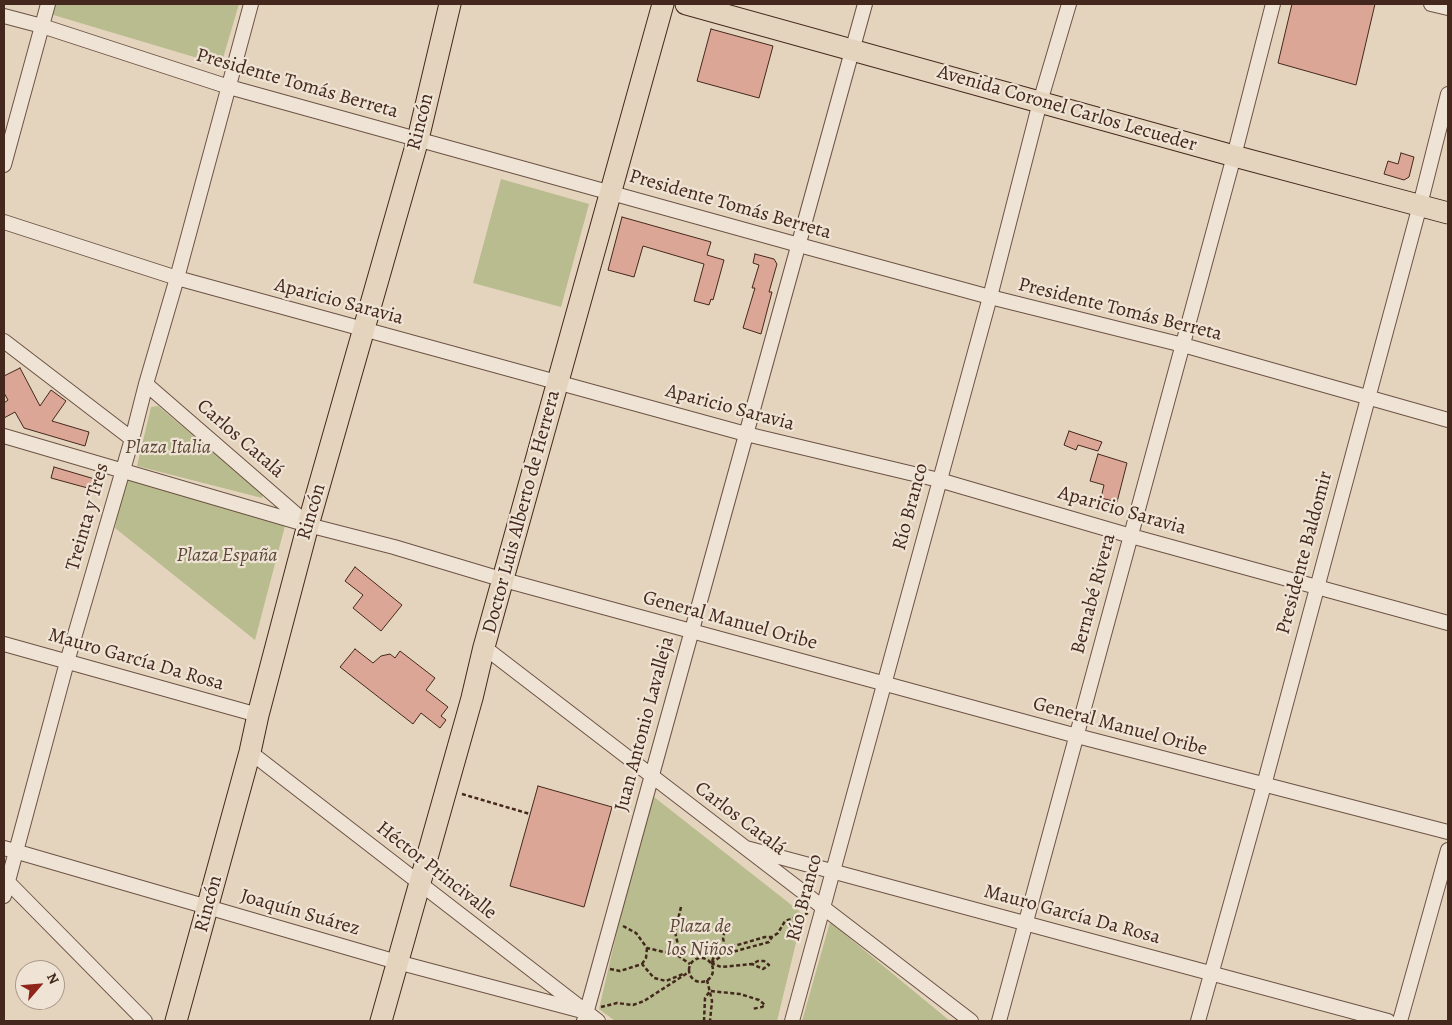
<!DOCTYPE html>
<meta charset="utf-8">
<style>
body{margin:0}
#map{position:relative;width:1452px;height:1025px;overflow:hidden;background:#e5d4bd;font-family:Alegreya,serif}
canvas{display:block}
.frame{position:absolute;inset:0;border:5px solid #44281d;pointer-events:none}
.north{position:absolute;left:15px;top:960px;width:50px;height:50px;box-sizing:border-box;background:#eee3d4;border:1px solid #aa988b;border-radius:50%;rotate:63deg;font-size:14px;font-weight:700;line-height:20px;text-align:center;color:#44281d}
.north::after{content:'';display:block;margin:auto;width:18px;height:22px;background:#8f2418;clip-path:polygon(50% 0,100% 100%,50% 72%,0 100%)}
</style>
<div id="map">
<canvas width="1452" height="1025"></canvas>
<div class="frame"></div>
<div class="north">N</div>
</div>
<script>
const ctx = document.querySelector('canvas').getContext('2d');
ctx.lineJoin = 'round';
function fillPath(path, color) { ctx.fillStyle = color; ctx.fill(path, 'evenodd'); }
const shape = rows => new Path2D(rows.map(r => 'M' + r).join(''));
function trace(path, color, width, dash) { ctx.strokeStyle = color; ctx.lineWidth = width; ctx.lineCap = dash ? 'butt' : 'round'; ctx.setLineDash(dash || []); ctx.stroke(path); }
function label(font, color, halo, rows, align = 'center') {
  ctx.font = font + ' Alegreya,serif'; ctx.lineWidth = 4.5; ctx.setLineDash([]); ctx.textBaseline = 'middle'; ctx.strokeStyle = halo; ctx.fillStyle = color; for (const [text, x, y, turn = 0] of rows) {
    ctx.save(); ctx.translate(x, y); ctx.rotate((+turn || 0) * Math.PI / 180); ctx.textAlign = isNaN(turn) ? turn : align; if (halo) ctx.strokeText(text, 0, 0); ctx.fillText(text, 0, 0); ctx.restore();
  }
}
const green = shape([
 [53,4,239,4,221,65,50,14],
 [501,179,589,204,561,307,473,283],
 [158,406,263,494,262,498,137,466,151,407],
 [126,478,286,522,255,640,115,528],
 [649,793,803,914,777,1021,615,1021,599,1009],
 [830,922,950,1021,802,1021]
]);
const building = shape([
 [1292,4,1375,4,1356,85,1278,63,1292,4],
 [711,29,773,46,759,98,697,81,711,29],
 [1401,153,1414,157,1409,177,1404,180,1384,174,1388,161,1398,164,1401,153],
 [622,217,711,242,707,255,724,260,713,300,711,299,709,305,694,301,704,264,643,246,634,277,608,270,622,217],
 [755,254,774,259,777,264,769,292,772,292,761,334,743,328,755,288,752,288,759,265,753,263,755,254],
 [20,368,40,406,51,390,66,401,52,421,89,432,85,446,24,428,15,412,4,418,4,403,8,400,4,393,4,376,20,368],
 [1069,431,1102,442,1098,451,1078,445,1076,450,1064,445,1069,431],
 [1098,454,1127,463,1117,502,1101,498,1104,485,1090,481,1098,454],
 [54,467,98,480,95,490,51,478,54,467],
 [355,567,402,605,381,631,353,608,363,595,345,581,355,567],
 [355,649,373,663,381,656,390,654,395,658,400,651,435,678,426,690,448,707,441,716,446,720,440,728,421,713,413,724,340,667,355,649],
 [538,786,612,807,584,907,510,886,538,786]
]);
const path = shape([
 [462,794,530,814],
 [623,926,636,933,647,948,677,955,690,964],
 [725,948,723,938,727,922],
 [677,955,679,949,675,932,681,907],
 '689 970a12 12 0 1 1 24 0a12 12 0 1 1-24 0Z',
 [712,961,717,951,765,937,772,937],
 [711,963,725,954,769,942,772,937,778,933,785,921,808,913],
 [711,963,721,967,752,964,758,961,764,961,769,965,763,969,752,964],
 [642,964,646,958,647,948],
 [610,969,620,971,642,964,654,978,666,981,683,974],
 [707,980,712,1001,710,1021],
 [601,1007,617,1003,633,1005,644,1001,689,972],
 [704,1021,705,998,710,991,740,994,759,1000,765,1005,762,1007,752,1009]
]);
const street = shape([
 [1431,4,1448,8],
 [4,16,42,26,229,87,799,245,990,297,1183,345,1448,420],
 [4,165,48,4],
 [4,222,177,278,746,434,939,480,1131,536,1448,623],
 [4,341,132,439],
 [146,384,304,521],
 [4,436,308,525,394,547,504,580,1077,736,1448,832],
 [4,644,258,715],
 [484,647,971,1021],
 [250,752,598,1021],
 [4,848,397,962,586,1012],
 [746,848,1388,1021],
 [4,878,145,1021],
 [4,896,67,662,132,439,146,384,177,278,251,4],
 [584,1021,865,4],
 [792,1021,990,297,1040,102,1069,4],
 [999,1021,1234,156,1273,4],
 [1198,1021,1264,785,1420,205,1448,94],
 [1400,1021,1448,850]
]);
const primary = shape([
 [686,4,1234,156,1448,213],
 [176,1021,250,752,258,715,308,525,418,139,450,4],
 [381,1021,472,698,484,647,663,4]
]);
const streetNames = [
 ["Presidente Tomás Berreta",297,84,16],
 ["Avenida Coronel Carlos Lecueder",1067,109,16],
 ["Rincón",421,122,-76],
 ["Presidente Tomás Berreta",730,205,16],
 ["Aparicio Saravia",339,302,15],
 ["Presidente Tomás Berreta",1120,310,14],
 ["Aparicio Saravia",730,408,15],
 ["Carlos Catalá",240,439,41],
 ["Río Branco",911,507,-75],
 ["Aparicio Saravia",1122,511,16],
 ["Rincón",312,512,-74],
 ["Doctor Luis Alberto de Herrera",522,512,-75],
 ["Treinta y Tres",88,517,-74],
 ["Presidente Baldomir",1305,553,-75],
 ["Bernabé Rivera",1094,594,-75],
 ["General Manuel Oribe",730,621,15],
 ["Mauro García Da Rosa",136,660,16],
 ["Juan Antonio Lavalleja",645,724,-75],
 ["General Manuel Oribe",1120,727,15],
 ["Carlos Catalá",740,819,37],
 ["Héctor Princivalle",436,871,38],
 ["Río Branco",805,898,-75],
 ["Rincón",209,904,-75],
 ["Joaquín Suárez",300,913,16],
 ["Mauro García Da Rosa",1072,915,15]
];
const parkNames = [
 ["Plaza Italia",168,448],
 ["Plaza España",227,556],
 ["Plaza de",700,927],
 ["los Niños",700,950]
];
fillPath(green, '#b9bc8e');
fillPath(building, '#dba695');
trace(building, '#44281d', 1);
trace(street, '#6c5345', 16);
trace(primary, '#44281d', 23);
trace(path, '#44281d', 2.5, [4, 2.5]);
trace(street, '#eee3d4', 14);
trace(primary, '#e5d4bd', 21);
label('20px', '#44281d', '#eee3d4', streetNames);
label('italic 20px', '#5b4634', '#eee3d4', parkNames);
</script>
